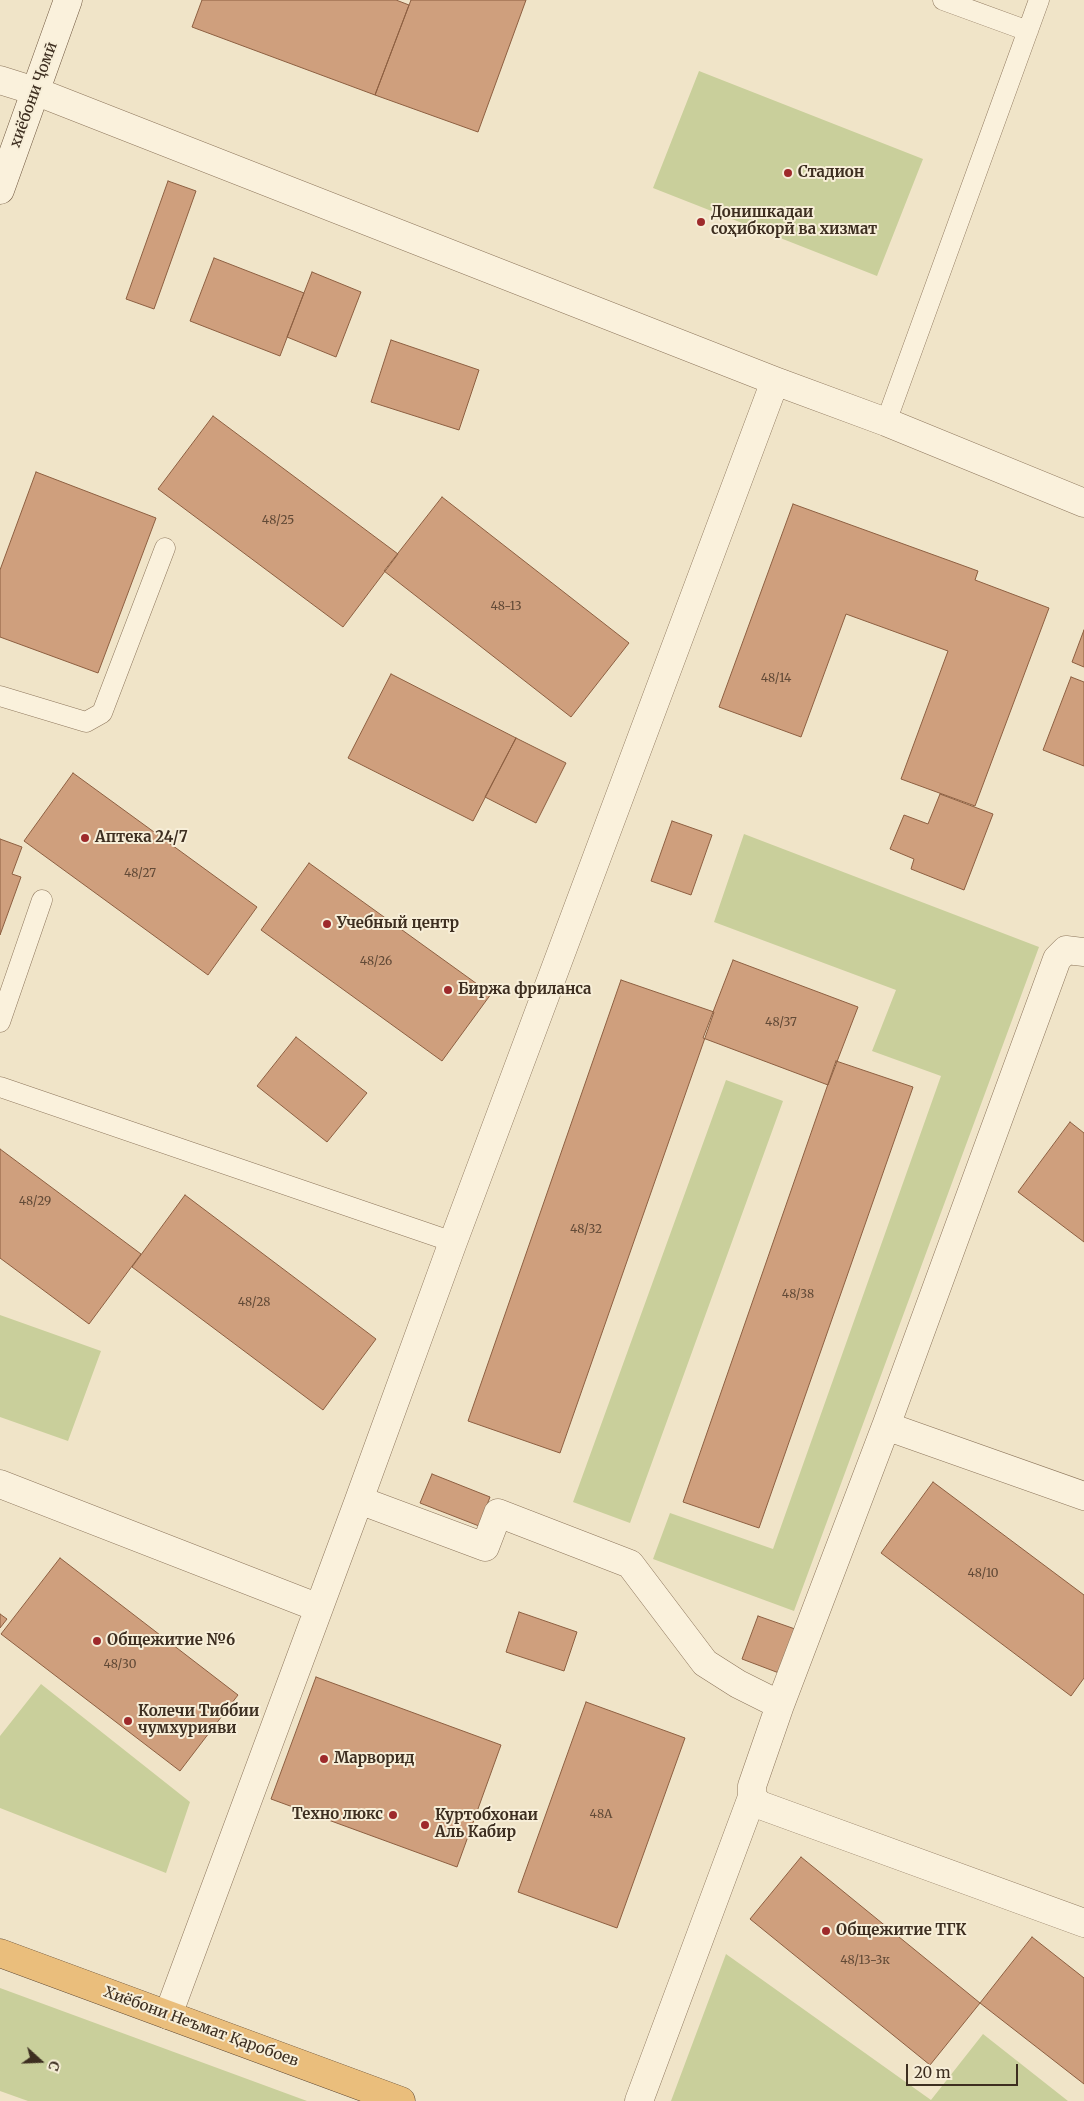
<!DOCTYPE html>
<meta charset="utf-8">
<style>
body{margin:0}
#map{position:relative;width:1084px;height:2101px;overflow:hidden;background:#f0e4c8;font-family:Merriweather,serif}
canvas{display:block}
.north{position:absolute;left:15px;top:2036px;width:50px;height:50px;-webkit-text-stroke:4px #f7eed8;paint-order:stroke;rotate:110deg;font-size:14px;font-weight:700;line-height:20px;text-align:center;color:#3d2e20}
.north::after{content:'';display:block;margin:auto;width:18px;height:22px;background:#3d2e20;clip-path:polygon(50% 0,100% 100%,50% 72%,0 100%)}
.scale{position:absolute;left:906px;top:2064px;width:112px;height:22px;box-sizing:border-box;border:2px solid #3d2e20;border-top:0;padding-left:6px;font-size:15px;line-height:18px;white-space:nowrap;color:#3d2e20;-webkit-text-stroke:4px #f7eed8;paint-order:stroke}
</style>
<div id="map">
<canvas width="1084" height="2101"></canvas>
<div class="north">С</div>
<div class="scale">20 m</div>
</div>
<script>
const ctx = document.querySelector('canvas').getContext('2d');
ctx.lineJoin = 'round';
function fillPath(path, color) { ctx.fillStyle = color; ctx.fill(path, 'evenodd'); }
const shape = rows => new Path2D(rows.map(r => 'M' + r).join(''));
function trace(path, color, width, dash) { ctx.strokeStyle = color; ctx.lineWidth = width; ctx.lineCap = dash ? 'butt' : 'round'; ctx.setLineDash(dash || []); ctx.stroke(path); }
function label(font, color, halo, rows, align = 'center') {
  ctx.font = font + ' Merriweather,serif'; ctx.lineWidth = 4; ctx.setLineDash([]); ctx.textBaseline = 'middle'; ctx.strokeStyle = halo; ctx.fillStyle = color; for (const [text, x, y, turn = 0] of rows) {
    ctx.save(); ctx.translate(x, y); ctx.rotate((+turn || 0) * Math.PI / 180); ctx.textAlign = isNaN(turn) ? turn : align; if (halo) ctx.strokeText(text, 0, 0); ctx.fillText(text, 0, 0); ctx.restore();
  }
}
const green = shape([
 [699,71,923,159,877,276,653,188],
 [744,834,1039,947,794,1611,653,1559,670,1513,773,1549,941,1076,872,1051,896,990,714,922],
 [726,1080,783,1101,630,1523,573,1502],
 [0,1315,101,1351,68,1441,0,1417],
 [41,1684,190,1802,166,1873,0,1808,0,1736],
 [726,1954,931,2100,983,2034,1068,2101,671,2101],
 [0,1988,307,2101,28,2101,0,2091]
]);
const building = shape([
 [202,0,396,0,409,5,375,95,192,27,202,0],
 [411,0,526,0,478,132,375,95,411,0],
 [168,181,196,191,154,309,126,299,168,181],
 [214,258,304,293,280,356,190,321,214,258],
 [312,272,361,292,336,357,287,337,312,272],
 [391,340,479,370,459,430,371,402,391,340],
 [213,416,398,554,343,627,158,489,213,416],
 [36,472,156,518,98,673,0,637,0,570,36,472],
 [442,497,629,643,571,717,384,571,442,497],
 [793,504,978,571,975,580,1049,608,975,806,901,779,948,651,846,614,801,737,719,707,793,504],
 [1084,630,1084,667,1072,662,1084,630],
 [391,674,516,738,473,821,348,758,391,674],
 [1071,677,1084,682,1084,766,1043,750,1071,677],
 [516,738,566,763,536,823,485,797,516,738],
 [73,773,257,907,208,975,24,841,73,773],
 [940,794,993,814,964,890,911,869,914,859,890,849,904,815,928,824,940,794],
 [672,821,712,835,691,895,651,881,672,821],
 [0,839,22,847,12,874,21,877,0,935,0,839],
 [309,863,491,994,442,1061,261,930,309,863],
 [733,960,858,1007,828,1085,703,1038,733,960],
 [621,980,714,1012,560,1453,468,1421,621,980],
 [296,1037,367,1093,327,1142,257,1086,296,1037],
 [836,1061,913,1087,759,1528,683,1502,836,1061],
 [1070,1122,1084,1133,1084,1242,1018,1192,1070,1122],
 [0,1149,141,1254,89,1324,0,1258,0,1149],
 [185,1195,376,1339,323,1410,132,1267,185,1195],
 [432,1474,490,1497,479,1526,420,1503,432,1474],
 [933,1482,1084,1595,1084,1678,1071,1696,881,1553,933,1482],
 [60,1558,238,1695,180,1771,1,1634,60,1558],
 [519,1612,577,1632,564,1671,506,1652,519,1612],
 [0,1614,7,1619,0,1628,0,1614],
 [758,1616,795,1629,779,1673,742,1659,758,1616],
 [316,1677,501,1745,457,1867,271,1799,316,1677],
 [586,1702,685,1738,617,1928,518,1892,586,1702],
 [801,1857,980,2003,930,2065,750,1919,801,1857],
 [1032,1937,1084,1978,1084,2084,980,2003,1032,1937]
]);
const service = shape([
 [943,0,1028,31],
 [886,422,1039,0],
 [0,696,86,722,102,713,165,548],
 [0,1022,42,900],
 [0,1087,453,1242]
]);
const minor = shape([
 [0,80,35,91,775,381,886,422,1084,503],
 [775,381,453,1242,359,1500,485,1547,498,1513,630,1564,705,1663,738,1684,780,1705],
 [886,1426,1057,959,1066,950,1084,952],
 [0,1484,319,1608],
 [752,1797,760,1805,1084,1923],
 [168,2015,359,1500],
 [639,2101,752,1797,752,1786,780,1705,886,1426,1084,1496]
]);
const secondary = shape([
 [0,190,68,0]
]);
const trunk = shape([
 [0,1953,401,2101]
]);
const markers = [
 [788,173,5,"#9e2a2b"],
 [701,222,5,"#9e2a2b"],
 [85,838,5,"#9e2a2b"],
 [327,924,5,"#9e2a2b"],
 [448,990,5,"#9e2a2b"],
 [97,1641,5,"#9e2a2b"],
 [128,1721,5,"#9e2a2b"],
 [324,1759,5,"#9e2a2b"],
 [393,1815,5,"#9e2a2b"],
 [425,1825,5,"#9e2a2b"],
 [826,1931,5,"#9e2a2b"]
];
const numberNames = [
 ["48/25",278,521],
 ["48-13",506,607],
 ["48/14",776,679],
 ["48/27",140,874],
 ["48/26",376,962],
 ["48/37",781,1023],
 ["48/29",35,1202],
 ["48/32",586,1230],
 ["48/38",798,1295],
 ["48/28",254,1303],
 ["48/10",983,1574],
 ["48/30",120,1665],
 ["48А",601,1815],
 ["48/13-3к",865,1961]
];
const streetNames = [
 ["хиёбони Ҷомӣ",34,95,-70],
 ["Хиёбони Неъмат Қаробоев",201,2027,20]
];
const poiNames = [
 ["Стадион",798,173],
 ["Донишкадаи",711,213],
 ["соҳибкорӣ ва хизмат",711,230],
 ["Аптека 24/7",95,838],
 ["Учебный центр",337,924],
 ["Биржа фриланса",458,990],
 ["Общежитие №6",107,1641],
 ["Колечи Тиббии",138,1712],
 ["чумхурияви",138,1729],
 ["Марворид",334,1759],
 ["Техно люкс",383,1815,"right"],
 ["Куртобхонаи",435,1816],
 ["Аль Кабир",435,1833],
 ["Общежитие ТГК",836,1931]
];
fillPath(green, '#c9cf9b');
fillPath(building, '#cf9f7d');
trace(building, '#8d5f41', 1);
trace(service, '#8d765c', 21);
trace(minor, '#8d765c', 29);
trace(secondary, '#6f573f', 29);
trace(trunk, '#5b4430', 29);
trace(service, '#faf1dc', 20);
trace(minor, '#faf1dc', 28);
trace(secondary, '#faf1dc', 28);
trace(trunk, '#eabe7c', 28);
for (const [x, y, r, color] of markers) { const dot = new Path2D(); dot.arc(x, y, r, 0, 2 * Math.PI); ctx.fillStyle = color; ctx.fill(dot); trace(dot, '#f7eed8', 2); }
label('12px', '#624a37', null, numberNames);
label('15px', '#3d2e20', '#f7eed8', streetNames);
label('bold 15px', '#3d2e20', '#f7eed8', poiNames, 'left');
</script>
